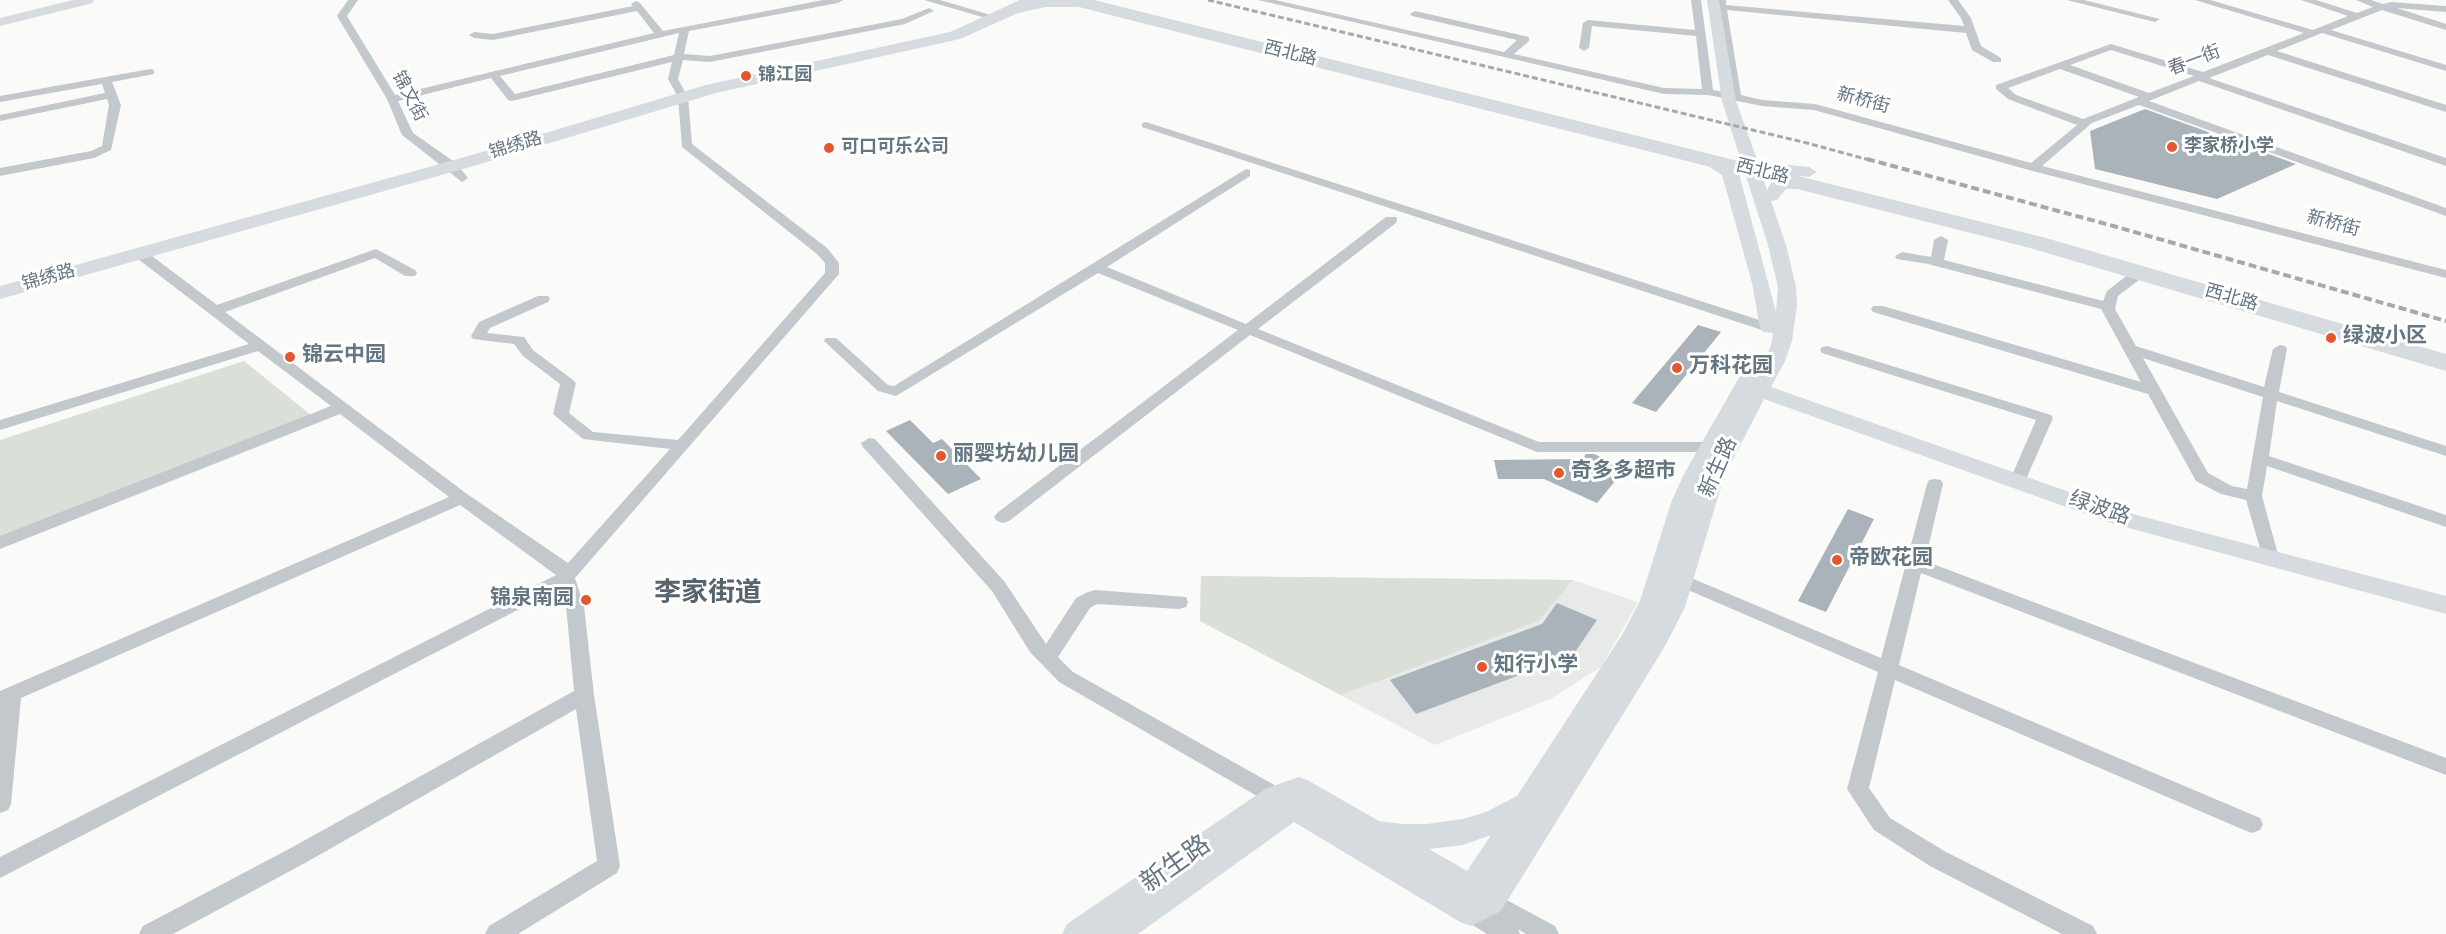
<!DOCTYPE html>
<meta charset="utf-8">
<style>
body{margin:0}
canvas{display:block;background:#fafaf8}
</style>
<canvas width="2446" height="934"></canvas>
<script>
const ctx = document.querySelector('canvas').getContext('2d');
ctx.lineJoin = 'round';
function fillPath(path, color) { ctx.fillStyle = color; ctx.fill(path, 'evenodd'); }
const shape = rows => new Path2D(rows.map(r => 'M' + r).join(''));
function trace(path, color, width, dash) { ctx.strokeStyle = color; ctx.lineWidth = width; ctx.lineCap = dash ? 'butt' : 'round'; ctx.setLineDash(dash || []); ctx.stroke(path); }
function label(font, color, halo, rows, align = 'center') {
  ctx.font = font + ' Overpass,"Noto Sans SC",sans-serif'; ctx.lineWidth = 6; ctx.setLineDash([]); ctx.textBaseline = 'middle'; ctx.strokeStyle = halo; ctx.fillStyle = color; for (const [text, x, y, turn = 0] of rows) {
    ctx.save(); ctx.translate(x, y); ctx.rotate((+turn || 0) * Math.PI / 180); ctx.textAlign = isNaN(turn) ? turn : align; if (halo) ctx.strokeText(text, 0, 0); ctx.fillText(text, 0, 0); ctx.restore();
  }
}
const built = shape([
 [1201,576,1573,580,1638,602,1601,667,1550,699,1435,745,1200,621]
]);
const green = shape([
 [244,361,311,415,0,537,0,440],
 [1201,576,1573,580,1538,621,1341,695,1200,621]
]);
const building = shape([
 [2145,109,2296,164,2217,199,2095,169,2090,131],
 [1698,325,1721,332,1656,412,1632,403],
 [910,420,933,443,942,439,981,479,948,494,886,431],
 [1586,454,1594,454,1626,468,1597,503,1544,479,1498,479,1494,460,1582,459],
 [1848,509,1874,519,1826,612,1798,601],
 [1557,603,1597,620,1573,655,1416,714,1390,680,1542,624]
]);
const street = shape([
 [348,0,358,0,347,16,395,95,654,33,637,11,493,40,474,38,469,35,474,32,493,34,633,6,631,4,636,1,639,2,663,31,823,0,843,0,838,3,689,31,684,54,710,56,902,19,929,8,934,11,905,24,710,62,683,60,678,79,688,97,692,144,827,248,839,263,839,274,575,578,584,606,594,695,620,866,617,873,518,934,485,934,489,926,597,861,576,709,305,863,173,934,139,934,143,926,289,849,574,691,566,606,560,588,0,878,0,857,556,575,460,505,21,698,11,804,8,810,0,813,0,691,449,497,340,414,0,549,0,536,331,406,258,351,0,430,0,420,249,344,134,256,132,253,134,250,144,250,217,305,376,249,415,270,417,273,415,276,405,276,375,258,225,312,467,494,568,563,670,449,583,439,553,414,560,384,523,356,514,344,473,339,471,336,479,322,538,296,548,296,550,299,548,302,490,328,487,333,524,337,533,350,573,380,576,383,569,413,593,432,678,440,825,273,825,263,817,254,682,147,678,97,668,79,672,62,512,101,508,100,491,78,398,101,413,133,456,163,468,178,462,182,402,135,387,99,337,16,348,0],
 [679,33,674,55,515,94,500,76,679,33],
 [924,0,940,0,1001,18,996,21,924,0],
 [1258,0,1275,0,1504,52,1517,40,1412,16,1410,14,1415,11,1529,37,1529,41,1514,54,1664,88,1702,89,1696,36,1592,26,1589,48,1584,51,1579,48,1583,23,1588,20,1695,30,1691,0,1701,0,1713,90,1730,93,1716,0,1726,0,1726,5,1964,26,1961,18,1948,0,1958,0,1971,18,1981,46,2001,58,2001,62,1993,62,1972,50,1966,33,1727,10,1741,95,1762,100,1815,104,2031,163,2077,125,2008,99,1996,89,1996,85,2111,44,2203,72,2304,33,2195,0,2210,0,2313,30,2348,16,2301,0,2316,0,2357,13,2373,7,2356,0,2371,0,2383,4,2391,2,2446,6,2446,12,2397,8,2446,24,2446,30,2382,10,2331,30,2446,65,2446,71,2322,33,2277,51,2446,105,2446,112,2268,55,2209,78,2446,158,2446,166,2199,81,2149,101,2446,208,2446,216,2139,105,2092,123,2042,166,2446,270,2446,278,2029,170,1814,110,1762,106,1708,95,1664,94,1258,0],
 [2111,50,2194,76,2149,93,2070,65,2111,50],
 [2060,69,2139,97,2083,119,2016,95,2008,88,2060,69],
 [2067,0,2084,0,2160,19,2155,22,2067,0],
 [150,69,154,70,154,74,112,82,121,105,111,150,94,158,0,176,0,168,91,151,102,146,109,105,107,99,0,121,0,115,105,93,102,84,0,102,0,96,150,69],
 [1146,122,1775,325,1777,328,1770,332,1765,331,1142,127,1142,123,1146,122],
 [1246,169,1250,170,1250,176,1107,267,1246,324,1386,217,1396,217,1397,220,1396,223,1258,329,1539,442,1708,442,1716,447,1708,452,1537,452,1250,335,1009,521,1003,523,997,521,994,517,997,513,1238,330,1098,273,896,396,878,391,824,341,826,338,836,338,888,385,894,386,1246,169],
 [1941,236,1948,240,1944,260,2103,301,2107,291,2134,270,2144,270,2146,273,2144,276,2118,296,2115,309,2136,346,2264,387,2273,349,2280,345,2285,346,2287,349,2279,392,2446,446,2446,456,2277,401,2269,456,2446,515,2446,527,2267,466,2262,496,2279,558,2276,562,2270,564,2264,562,2246,500,2221,494,2196,481,2148,394,1873,312,1871,309,1873,306,1883,306,2141,382,2101,309,1928,264,1897,259,1895,256,1902,252,1931,257,1934,240,1941,236],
 [2143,358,2263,397,2247,489,2232,486,2208,473,2143,358],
 [1827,346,2051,415,2053,418,2023,486,2017,487,2011,486,2009,482,2036,420,1822,353,1820,350,1822,347,1827,346],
 [869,438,875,439,1004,581,1046,644,1076,598,1088,592,1095,590,1186,597,1188,602,1186,607,1179,609,1097,604,1090,608,1058,657,1073,672,1285,791,1288,797,1285,803,1277,806,1269,803,1059,682,1030,652,992,591,863,447,861,443,869,438],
 [1935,479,1941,480,1943,484,1925,561,2446,758,2446,775,1921,573,1899,665,2260,818,2263,824,2260,830,2252,833,2244,830,1895,680,1869,788,1890,818,1946,852,2093,926,2097,934,2062,934,1930,866,1874,830,1847,789,1878,672,1665,580,1662,576,1665,572,1671,570,1677,572,1881,658,1927,484,1929,480,1935,479],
 [1490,891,1555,926,1559,934,1526,934,1518,929,1520,934,1487,934,1463,919,1459,912,1463,905,1471,902,1481,906,1478,901,1482,894,1490,891]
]);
const secondary = shape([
 [73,0,94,0,93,3,0,26,0,18,73,0],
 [1707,0,1719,0,1736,101,1758,162,1809,167,1817,172,1809,177,1761,172,1767,190,1771,183,1784,179,1807,179,1815,184,1807,189,1786,189,1777,200,1771,201,1786,245,1796,287,1797,305,1792,341,1785,361,1771,387,2129,513,2446,596,2446,614,2114,524,1764,399,1724,477,1685,607,1664,648,1501,911,1471,926,1460,922,1294,822,1138,934,1062,934,1067,924,1267,788,1299,777,1309,781,1379,821,1402,824,1427,824,1463,819,1486,812,1517,796,1622,635,1640,601,1672,500,1685,472,1748,362,1751,358,1758,356,1766,359,1772,341,1773,333,1763,332,1760,328,1752,283,1722,175,1697,159,1705,154,1730,166,1742,164,1722,101,1707,0],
 [1745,173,1768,245,1778,287,1776,312,1739,174,1745,173],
 [1491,835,1467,871,1429,849,1463,845,1491,835]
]);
const primary = shape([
 [1020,0,1090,0,1092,3,1085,7,1046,7,1018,13,960,39,716,93,477,165,0,299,0,286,465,157,706,85,950,32,1020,0]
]);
const highway = shape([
 [1064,0,1094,0,2046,238,2446,354,2446,371,2030,248,1067,4,1064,0]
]);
const railFar1 = shape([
 [1208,0,1807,143,1873,161]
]);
const rail = shape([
 [1867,159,2117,227,2446,321]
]);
const markers = [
 [746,76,6,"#e4572e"],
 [2172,147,6,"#e4572e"],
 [829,148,6,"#e4572e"],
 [2331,338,6,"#e4572e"],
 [290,357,6,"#e4572e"],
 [1677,368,6,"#e4572e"],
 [941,456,6,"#e4572e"],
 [1559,473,6,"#e4572e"],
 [1837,560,6,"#e4572e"],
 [586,600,6,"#e4572e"],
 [1482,667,6,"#e4572e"]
];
const farStreetnames = [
 ["西北路",1290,55,14],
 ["春一街",2195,62,-21],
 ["锦文街",408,97,62],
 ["新桥街",1863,102,15],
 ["锦绣路",516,147,-17],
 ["西北路",1762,173,14],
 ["新桥街",2333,225,15],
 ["锦绣路",49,279,-16],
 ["西北路",2231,299,16]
];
const farPoinames = [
 ["锦江园",758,76],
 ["李家桥小学",2184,147],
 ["可口可乐公司",841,148]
];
const poiNames = [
 ["绿波小区",2343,338],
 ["锦云中园",302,357],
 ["万科花园",1689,368],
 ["丽婴坊幼儿园",953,456],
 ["奇多多超市",1571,473],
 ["帝欧花园",1849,560],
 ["锦泉南园",574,600,"right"],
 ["知行小学",1494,667]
];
const streetNames = [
 ["新生路",1720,468,-66],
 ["绿波路",2099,510,19]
];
const nearStreetnames = [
 ["新生路",1177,866,-35]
];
const districtNames = [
 ["李家街道",708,596]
];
fillPath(built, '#e8e9e9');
fillPath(green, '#dadfd7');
fillPath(building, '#aab3b9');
fillPath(street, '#c3c8cc');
fillPath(secondary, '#d6dbdf');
fillPath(primary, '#d6dbdf');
fillPath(highway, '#d6dbdf');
trace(railFar1, '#a2aab0', 3, [6, 3]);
trace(rail, '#a2aab0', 4, [8, 4]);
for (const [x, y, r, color] of markers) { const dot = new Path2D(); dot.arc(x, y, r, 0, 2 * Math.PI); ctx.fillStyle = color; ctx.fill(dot); trace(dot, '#fff', 2); }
label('18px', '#657683', '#fff', farStreetnames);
label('bold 18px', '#657683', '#fff', farPoinames, 'left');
label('bold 21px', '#657683', '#fff', poiNames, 'left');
label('21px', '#657683', '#fff', streetNames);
label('26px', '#657683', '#fff', nearStreetnames);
label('bold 27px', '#57646e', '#fff', districtNames);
</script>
